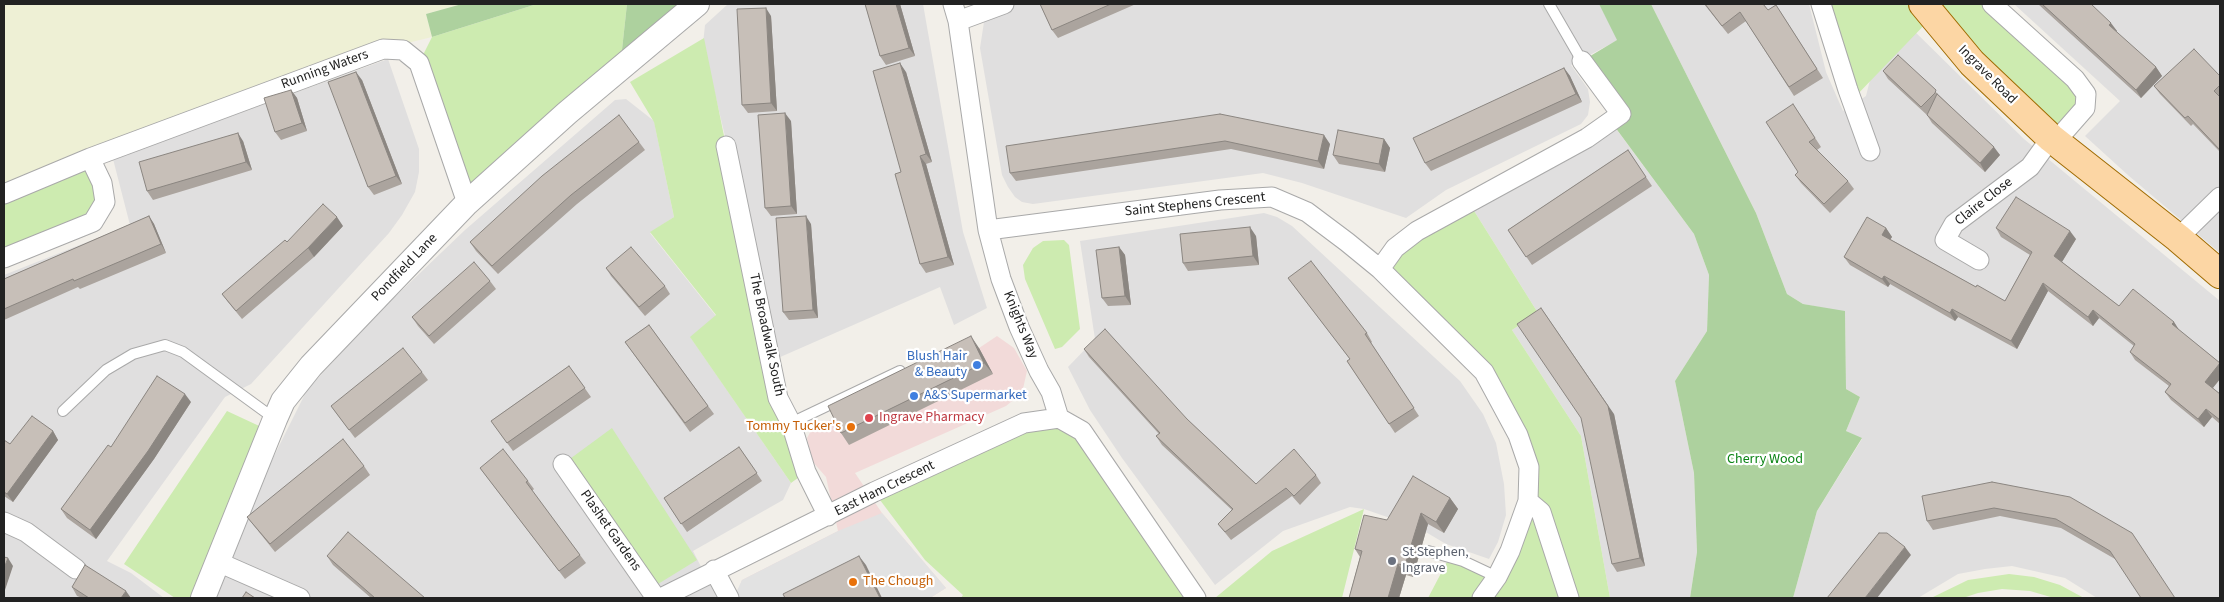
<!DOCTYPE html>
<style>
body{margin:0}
#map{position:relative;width:2224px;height:602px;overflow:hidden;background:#f2efe9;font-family:"Source Sans 3",sans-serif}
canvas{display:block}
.frame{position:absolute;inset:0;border:5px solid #222;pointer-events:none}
</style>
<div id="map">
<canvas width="2224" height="602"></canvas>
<div class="frame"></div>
</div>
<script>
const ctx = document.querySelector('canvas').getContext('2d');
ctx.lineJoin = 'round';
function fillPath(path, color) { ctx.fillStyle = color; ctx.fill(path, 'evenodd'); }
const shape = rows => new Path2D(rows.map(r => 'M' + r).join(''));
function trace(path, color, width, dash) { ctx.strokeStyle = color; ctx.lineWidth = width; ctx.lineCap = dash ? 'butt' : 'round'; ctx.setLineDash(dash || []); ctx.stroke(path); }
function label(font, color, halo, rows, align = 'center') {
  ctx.font = font + ' "Source Sans 3",sans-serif'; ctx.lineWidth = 4.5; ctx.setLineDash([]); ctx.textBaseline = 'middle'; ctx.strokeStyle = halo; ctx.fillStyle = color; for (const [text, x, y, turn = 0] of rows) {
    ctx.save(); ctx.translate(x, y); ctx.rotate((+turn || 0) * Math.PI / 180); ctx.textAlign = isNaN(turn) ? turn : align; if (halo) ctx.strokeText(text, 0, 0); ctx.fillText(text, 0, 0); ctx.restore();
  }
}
const residential = shape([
 [728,4,923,4,963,232,987,308,954,325,940,287,778,358,703,44,705,25],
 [1018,4,1599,4,1618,40,1571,65,1588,89,1590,102,1588,115,1581,124,1446,190,1406,218,1302,183,1263,173,1033,204,1022,202,1015,197,1008,187,1002,175,980,48,984,22,994,12],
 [1651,4,1809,4,1826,72,1843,111,1866,96,1872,72,1903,20,2024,139,2220,301,2220,598,2097,598,2065,578,2012,566,1985,569,1958,574,1918,598,1793,598,1817,511,1862,439,1846,431,1860,397,1846,389,1845,312,1803,304,1787,294,1756,213],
 [2014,4,2220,4,2220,253,2129,176,2085,136,2120,101],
 [388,59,419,149,419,172,415,192,402,215,389,233,251,384,225,397,107,561,131,573,164,598,4,598,4,275,130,225,113,159],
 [626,99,654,121,674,217,650,233,716,316,691,338,791,483,783,500,693,551,717,598,215,598,268,468,307,390,375,316,465,230,615,100],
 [1614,126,1694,234,1709,275,1707,331,1675,381,1694,473,1697,552,1690,598,1610,598,1581,436,1512,330,1538,313,1471,206,1596,144],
 [1264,213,1277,217,1292,226,1460,381,1483,414,1496,443,1504,484,1506,515,1498,542,1489,559,1446,544,1419,528,1364,509,1350,507,1283,531,1215,585,1122,458,1090,410,1068,367,1095,339,1080,241]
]);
const commercial = shape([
 [997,336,1014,348,1027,371,1022,393,1006,406,855,473,882,513,946,588,930,598,736,598,742,580,838,531,826,477,812,461,807,438,814,425,836,418,979,348]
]);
const farmland = shape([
 [4,4,462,4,426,14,432,37,383,49,4,194]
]);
const grass = shape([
 [537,4,627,4,620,68,467,203,419,63,432,37],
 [1821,4,1992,4,2086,94,2056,141,1933,16,1852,100],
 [704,38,759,307,806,472,791,483,690,337,716,315,650,232,674,217,654,122,630,82],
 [90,158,102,183,93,222,4,258,4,194],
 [1471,206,1538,313,1512,330,1581,436,1610,598,1428,598,1449,558,1497,577,1529,467,1484,372,1380,269,1395,248],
 [1064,240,1069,245,1080,329,1062,347,1055,349,1025,279,1023,265,1033,248,1043,241],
 [227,411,270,431,203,598,175,598,124,564],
 [1024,423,1082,431,1196,598,961,598,963,595,925,560,874,492],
 [612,428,697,560,650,589,563,464],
 [1364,509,1342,598,1215,598,1272,551],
 [2009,574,2034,577,2060,585,2084,598,2054,598,2030,591,2002,589,1978,593,1963,598,1931,598,1968,580]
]);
const forest = shape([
 [462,4,537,4,432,37,426,14],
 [627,4,697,4,620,68],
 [1599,4,1651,4,1756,213,1787,294,1803,304,1845,311,1846,389,1860,397,1846,431,1862,438,1817,511,1793,598,1690,598,1697,552,1694,473,1675,381,1707,331,1709,275,1694,234,1612,123,1621,114,1582,61,1617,40]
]);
const parking = shape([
 [882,513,946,588,930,598,882,598,866,566,799,598,736,598,735,595,742,580,838,531]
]);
const service = shape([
 [1549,4,1582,61],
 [63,411,106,370,133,354,165,345,183,352,275,419],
 [791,423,900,371],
 [1428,551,1463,561,1497,577]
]);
const minor = shape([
 [953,4,958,21,988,230,1001,279,1019,327,1039,371,1051,392,1059,418,1082,431,1196,598],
 [1821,4,1848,90,1870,151],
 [1992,4,2075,79,2086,94,2085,108,2056,141],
 [958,21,1004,4],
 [726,146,778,398,791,423,806,472,828,516],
 [4,194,90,158,383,49,403,50,419,63,467,203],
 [988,230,1220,200,1272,197,1307,212,1347,242,1380,269,1484,372,1518,435,1529,467,1528,501,1510,551,1497,577,1482,598],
 [2178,238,2220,197],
 [4,258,93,222,105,202,102,183,90,158],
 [1979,260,1945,240,1954,224,2030,167,2051,138],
 [1380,269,1395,248,1417,231,1587,138,1621,114,1582,61],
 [563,464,656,598],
 [1528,501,1541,512,1569,598],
 [4,522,26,532,76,569],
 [218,562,300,598],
 [714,570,729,598],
 [661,598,874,492,1024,423,1059,418]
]);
const tertiary = shape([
 [203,598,275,419,283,401,311,366,467,203,567,113,697,4]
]);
const primary = shape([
 [1923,4,1972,63,2051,138,2178,238,2220,274]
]);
const wall = shape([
 [865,4,900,4,915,56,886,65,880,56],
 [1040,4,1136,4,1058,38,1052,30],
 [1704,4,1763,4,1768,10,1776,5,1823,78,1794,96,1746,21,1728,34],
 [2038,4,2091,4,2117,31,2116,32,2156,67,2162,76,2141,98],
 [771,16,777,111,748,113,742,105],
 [1898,55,2000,155,1985,172,1932,123,1927,115,1888,79,1883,71],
 [1564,68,1570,76,1582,102,1431,171,1425,163],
 [906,72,932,162,926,164,954,265,926,273,920,264,901,172],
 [2220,76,2220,152,2193,124,2191,126,2160,94,2154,86],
 [362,80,402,184,374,195,368,187],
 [291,90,297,98,307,131,281,140,275,132],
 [1793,104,1821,147,1817,150,1848,181,1854,189,1830,213,1801,183,1795,175,1798,172],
 [1220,114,1330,144,1324,169,1231,149,1016,181,1010,173],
 [791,121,797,214,771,216,765,208],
 [1384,139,1390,148,1385,172,1339,164,1333,155],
 [243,141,252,170,153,200,147,191],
 [639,142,645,150,577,204,498,274,476,251,470,242],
 [1628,150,1652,186,1532,265,1508,230],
 [149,216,154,224,166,253,80,289,78,287,4,320,4,279],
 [811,224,818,318,789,320,783,312],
 [343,226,314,257,242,319,228,302,222,294,287,242],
 [1886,228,1892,237,1890,239,1976,287,2005,301,2030,255,2001,237,1996,228,2076,239,2062,262,2119,306,2174,322,2179,330,2220,363,2220,379,2213,388,2220,394,2220,424,2212,417,2204,427,2171,400,2165,392,2169,386,2135,360,2130,352,2134,346,2099,318,2093,326,2048,291,2017,349,1958,317,1955,321,1890,284,1888,287,1850,265,1844,257],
 [1256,236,1259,265,1188,271,1183,263],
 [1119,247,1125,255,1131,305,1108,306,1102,298],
 [606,268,665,286,670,294,645,316,611,276],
 [1288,278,1367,333,1372,342,1371,343,1419,416,1395,433,1347,361,1350,359],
 [490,281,496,289,434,344,418,326,412,317],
 [649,325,714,414,690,432,625,342],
 [979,348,993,374,849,445,841,433],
 [1084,349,1187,419,1256,484,1316,475,1321,483,1300,505,1292,496,1231,540,1218,524,1232,510,1162,445,1156,436,1159,434,1089,357],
 [569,366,591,397,513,451,491,421],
 [422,372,428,380,355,438,331,406],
 [191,402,154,459,96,539,67,518,61,509,111,447],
 [1614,414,1645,566,1617,572,1612,564],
 [53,431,58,440,13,502,4,496,4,440,10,444],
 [739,447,762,481,687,532,664,498],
 [364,466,370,475,275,552,247,517],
 [480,468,528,481,534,489,532,491,586,563,565,579],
 [1992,482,2132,533,2115,559,2061,528,2000,516,1933,530,1927,521],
 [1450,498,1458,509,1444,533,1428,524,1413,577,1406,575,1399,598,1349,598,1360,557,1355,549,1387,520],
 [327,556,425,598,371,598,333,565],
 [72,587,131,598,82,598,77,596]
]);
const shadedWall = shape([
 [896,4,900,4,915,56,909,48],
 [766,8,771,16,777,111,771,103],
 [2111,23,2117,31,2115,34,2109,25],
 [900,63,906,72,932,162,926,154],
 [2156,67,2162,76,2141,98,2136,90],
 [1564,68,1570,76,1582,102,1576,94],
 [356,72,362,80,402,184,396,176],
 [291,90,297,98,307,131,302,123],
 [785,113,791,121,797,214,791,206],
 [238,133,243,141,252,170,246,162],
 [1324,135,1330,144,1324,169,1318,161],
 [1384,139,1390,148,1385,172,1379,164],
 [1994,147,2000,155,1985,172,1980,163],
 [920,156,926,164,954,265,948,257],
 [149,216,154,224,166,253,161,244],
 [806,216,811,224,818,318,813,310],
 [337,217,343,226,314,257,308,248],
 [1250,227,1256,236,1259,265,1253,256],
 [1886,228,1892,237,1888,243,1882,235],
 [2070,231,2076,239,2060,265,2054,256],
 [1119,247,1125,255,1131,305,1125,296],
 [1884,276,1890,284,1888,287,1882,279],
 [2043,283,2048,291,2017,349,2011,341],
 [1541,308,1614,414,1645,566,1640,558],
 [1952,309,1958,317,1955,321,1950,313],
 [2093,310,2099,318,2093,326,2088,317],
 [2174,322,2179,330,2172,324],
 [971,336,979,348,993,374,984,363],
 [2220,363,2220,379,2211,390,2205,382],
 [185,394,191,402,154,459,96,539,90,530],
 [2206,409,2212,417,2204,427,2198,419],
 [53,431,58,440,13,502,7,494],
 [1450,498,1458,509,1444,533,1436,522],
 [1421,513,1428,524,1413,577,1405,565],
 [1905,547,1911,555,1877,598,1865,598],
 [859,556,866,565,882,598,880,598],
 [8,558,13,566,4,593,4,568],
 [1398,564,1406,575,1399,598,1388,598],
 [126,591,131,598,121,598]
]);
const building = shape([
 [865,4,896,4,909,48,880,56,865,4],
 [1040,4,1111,4,1052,30,1040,4],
 [1705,4,1763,4,1768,10,1776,5,1817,69,1789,87,1740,12,1722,26,1705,4],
 [2042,4,2091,4,2111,23,2109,25,2156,67,2136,90,2042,4],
 [766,8,771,103,742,105,737,9,766,8],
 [2194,49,2220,76,2220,85,2214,91,2220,97,2220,150,2188,116,2185,118,2154,86,2194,49],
 [1898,55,1936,90,1935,93,1921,107,1883,71,1898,55],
 [900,63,926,154,920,156,948,257,920,264,895,174,901,172,873,71,900,63],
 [1564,68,1576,94,1425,163,1413,138,1564,68],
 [356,72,396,176,368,187,328,82,356,72],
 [291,90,302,123,275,132,264,98,291,90],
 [1937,94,1994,147,1980,163,1927,115,1937,94],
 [1793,104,1815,138,1809,142,1848,181,1824,204,1795,175,1798,172,1766,122,1793,104],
 [785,113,791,206,765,208,758,115,785,113],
 [1220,114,1324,135,1318,161,1225,141,1010,173,1006,146,1220,114],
 [619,115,639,142,571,195,492,266,470,242,542,176,619,115],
 [1338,130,1384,139,1379,164,1333,155,1338,130],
 [238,133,246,162,147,191,139,162,238,133],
 [1628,150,1646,177,1526,257,1508,230,1628,150],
 [2016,197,2070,231,2054,256,2119,306,2133,289,2174,322,2172,324,2220,363,2205,382,2220,394,2220,420,2206,409,2198,419,2165,392,2171,384,2130,352,2135,344,2093,310,2088,317,2043,283,2011,341,1952,309,1950,313,1884,276,1882,279,1844,257,1867,217,1886,228,1882,235,1976,287,1977,285,2005,301,2032,252,1996,228,2016,197],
 [323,204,337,217,308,248,236,311,222,294,285,240,287,242,323,204],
 [149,216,161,244,74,281,73,279,4,309,4,279,149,216],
 [806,216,813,310,783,312,776,218,806,216],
 [1250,227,1253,256,1183,263,1180,234,1250,227],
 [631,247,665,286,639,307,606,268,631,247],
 [1119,247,1125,296,1102,298,1096,250,1119,247],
 [1311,261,1367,333,1365,334,1414,408,1389,424,1347,361,1350,359,1288,278,1311,261],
 [474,262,490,281,429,336,412,317,474,262],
 [1541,308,1608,406,1640,558,1612,564,1581,418,1517,324,1541,308],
 [649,325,708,406,685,423,625,342,649,325],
 [1105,329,1187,419,1256,484,1294,449,1316,475,1294,496,1286,488,1225,532,1218,524,1233,509,1156,436,1160,433,1084,349,1105,329],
 [971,336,984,363,841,433,828,406,971,336],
 [403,348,422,372,349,430,331,406,403,348],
 [569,366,585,388,507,443,491,421,569,366],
 [157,376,185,394,148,451,90,530,61,509,108,445,111,447,157,376],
 [32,416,53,431,7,494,4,492,4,440,10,444,32,416],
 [343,439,364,466,270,544,247,517,343,439],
 [739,447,757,473,681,524,664,498,739,447],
 [503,449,528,481,526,482,580,555,559,571,480,468,503,449],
 [1413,476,1450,498,1436,522,1421,513,1405,565,1398,564,1388,598,1349,598,1362,551,1355,549,1364,515,1387,520,1413,476],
 [1992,482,2070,497,2132,533,2175,598,2141,598,2110,551,2056,519,1994,508,1927,521,1922,496,1992,482],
 [348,532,425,598,375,598,327,556,348,532],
 [1879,533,1887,533,1905,547,1865,598,1827,598,1879,533],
 [859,556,880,598,785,598,783,594,859,556],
 [4,557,8,558,4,568,4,557],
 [85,565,126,591,121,598,89,598,72,587,85,565],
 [246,592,255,598,242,598,246,592]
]);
const markers = [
 [977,365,5,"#3f7fe0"],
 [914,396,5,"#3f7fe0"],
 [869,418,5,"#e0444e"],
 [851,427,5,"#e8710a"],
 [1392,561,5,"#6b7280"],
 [853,582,5,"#e8710a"]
];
const streetNames = [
 ["Running Waters",325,70,-20],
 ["Ingrave Road",1987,75,45],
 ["Claire Close",1984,202,-38],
 ["Saint Stephens Crescent",1195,205,-6],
 ["Pondfield Lane",405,268,-46],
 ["Knights Way",1020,325,68],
 ["The Broadwalk South",766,335,78],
 ["East Ham Crescent",885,489,-26],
 ["Plashet Gardens",610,531,55]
];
const shopNames = [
 ["Blush Hair",967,357],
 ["& Beauty",967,373],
 ["A&S Supermarket",924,396,"left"]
];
const healthNames = [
 ["Ingrave Pharmacy",879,418]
];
const foodNames = [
 ["Tommy Tucker's",841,427],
 ["The Chough",863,582,"left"]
];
const parkNames = [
 ["Cherry Wood",1765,460]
];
const worshipNames = [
 ["St Stephen,",1402,553],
 ["Ingrave",1402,569]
];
fillPath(residential, '#e0dfdf');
fillPath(commercial, '#f2dad9');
fillPath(farmland, '#eef0d5');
fillPath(grass, '#cdebb0');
fillPath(forest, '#add19e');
fillPath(parking, '#e2e2e2');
trace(service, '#a9a9a9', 12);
trace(minor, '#a9a9a9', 21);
trace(tertiary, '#a9a9a9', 26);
trace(primary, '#a06b00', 30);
trace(service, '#fff', 10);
trace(minor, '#fff', 19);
trace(tertiary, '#fff', 24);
trace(primary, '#fcd6a4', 28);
fillPath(wall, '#aba49e');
fillPath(shadedWall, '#8b8681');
fillPath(building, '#c7bfb8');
trace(building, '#8b8681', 1);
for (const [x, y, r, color] of markers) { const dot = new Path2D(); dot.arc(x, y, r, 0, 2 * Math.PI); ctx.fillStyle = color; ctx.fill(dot); trace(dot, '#fff', 2); }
label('14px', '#222', '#fff', streetNames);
label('14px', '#366cbe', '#fff', shopNames, 'right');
label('14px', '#be3a42', '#fff', healthNames, 'left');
label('14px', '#c56008', '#fff', foodNames, 'right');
label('14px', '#0c8416', '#fff', parkNames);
label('14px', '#5b616d', '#fff', worshipNames, 'left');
</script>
